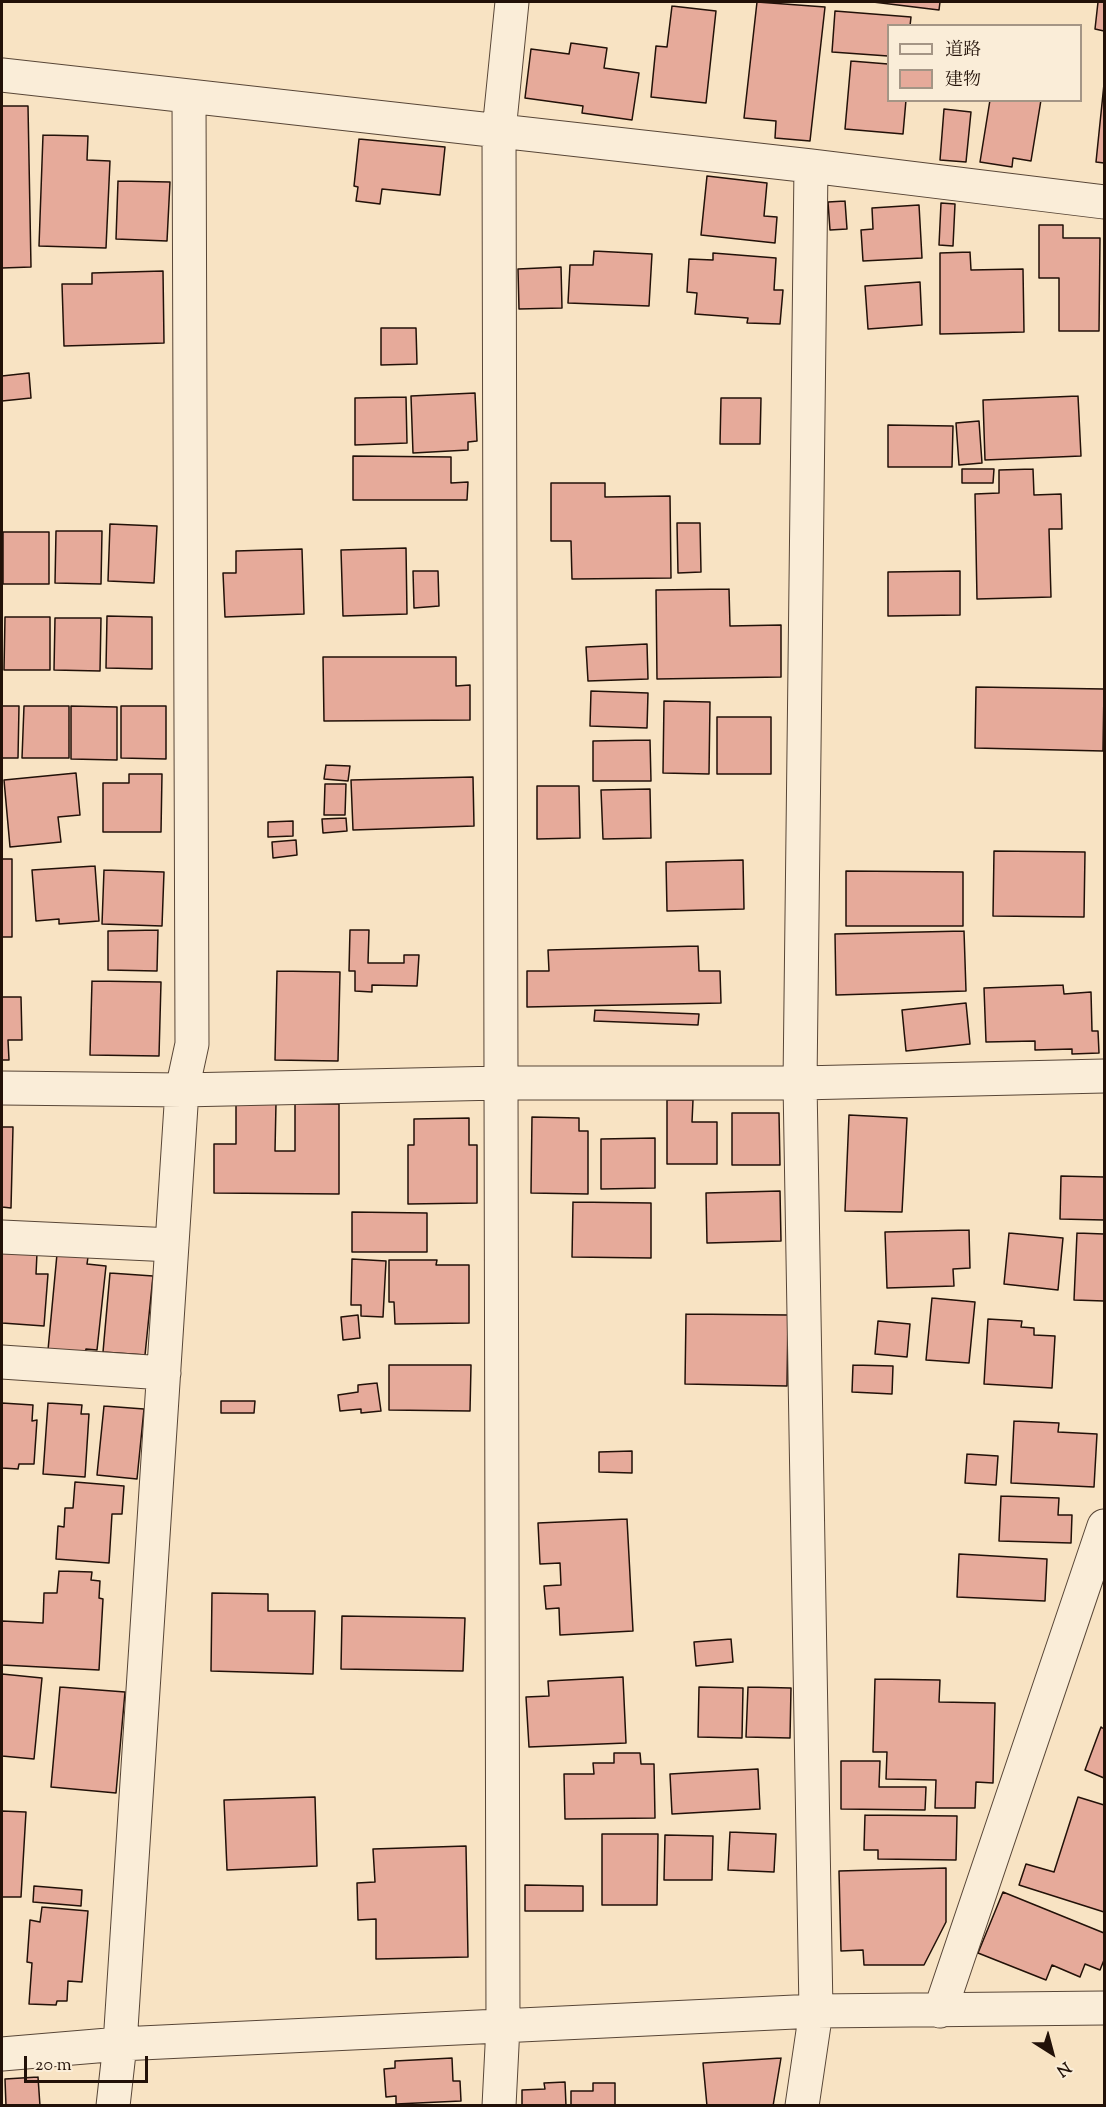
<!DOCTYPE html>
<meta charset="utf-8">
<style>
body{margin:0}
#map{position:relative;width:1106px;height:2107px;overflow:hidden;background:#f8e3c3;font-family:"Sorts Mill Goudy","Noto Serif JP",serif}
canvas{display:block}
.frame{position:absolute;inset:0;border:3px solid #221108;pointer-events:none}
.legend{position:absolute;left:887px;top:24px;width:195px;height:78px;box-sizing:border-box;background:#faedd8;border:2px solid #a49585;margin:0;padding:8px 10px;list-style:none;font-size:18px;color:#221108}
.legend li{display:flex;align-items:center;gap:12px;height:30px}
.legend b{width:30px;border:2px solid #a49585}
.north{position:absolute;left:1022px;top:2023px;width:60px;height:60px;-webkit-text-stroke:4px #faedd8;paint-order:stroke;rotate:144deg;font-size:16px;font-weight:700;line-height:24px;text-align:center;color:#221108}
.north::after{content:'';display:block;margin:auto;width:21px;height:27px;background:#221108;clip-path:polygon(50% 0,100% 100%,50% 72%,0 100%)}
.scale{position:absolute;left:24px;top:2056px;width:124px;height:27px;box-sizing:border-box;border:3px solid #221108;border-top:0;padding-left:8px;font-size:18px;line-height:21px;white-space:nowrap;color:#221108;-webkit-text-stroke:4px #faedd8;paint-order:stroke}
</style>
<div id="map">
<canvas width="1106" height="2107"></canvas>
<div class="frame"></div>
<ul class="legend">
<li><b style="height:8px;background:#faedd8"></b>道路</li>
<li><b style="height:16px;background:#e6aa9a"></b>建物</li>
</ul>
<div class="north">N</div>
<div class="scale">20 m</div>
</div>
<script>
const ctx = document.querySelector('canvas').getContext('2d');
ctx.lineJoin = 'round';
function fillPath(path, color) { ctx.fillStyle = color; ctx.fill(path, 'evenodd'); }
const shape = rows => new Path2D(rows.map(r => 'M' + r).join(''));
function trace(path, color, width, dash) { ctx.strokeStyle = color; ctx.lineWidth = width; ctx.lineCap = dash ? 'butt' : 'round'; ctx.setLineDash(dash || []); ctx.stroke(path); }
const building = shape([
 [757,2,825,7,810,141,775,138,776,121,744,118,757,2],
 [873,2,940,2,939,10,873,2],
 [1098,2,1104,2,1104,31,1095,29,1098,2],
 [672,6,716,11,706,103,651,97,656,46,667,47,672,6],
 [835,11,911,17,910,26,888,26,888,56,832,52,835,11],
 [571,43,607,48,604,68,639,73,632,120,582,113,583,106,525,98,531,49,569,54,571,43],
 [851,61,888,64,888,100,906,100,903,134,845,129,851,61],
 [1104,84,1104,163,1096,162,1104,84],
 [990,100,1041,100,1031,161,1013,158,1012,167,980,162,990,100],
 [2,106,28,106,31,267,2,268,2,106],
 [944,109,971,112,966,162,940,160,944,109],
 [43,135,88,136,87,160,110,161,106,248,39,246,43,135],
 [359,139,445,147,440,195,382,189,380,204,356,201,358,187,354,186,359,139],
 [707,176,767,183,764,216,777,217,775,243,701,235,707,176],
 [118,181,170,182,167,241,116,239,118,181],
 [845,201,847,229,830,230,828,202,845,201],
 [941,203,955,204,953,246,939,245,941,203],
 [919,205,922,258,863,261,861,230,873,229,872,208,919,205],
 [1039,225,1063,225,1063,238,1100,238,1099,331,1059,331,1059,278,1039,278,1039,225],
 [594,251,652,254,649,306,568,303,570,265,593,265,594,251],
 [970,252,971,270,1023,269,1024,332,940,334,940,253,970,252],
 [713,253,776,258,774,290,783,290,780,324,747,323,748,318,695,314,697,293,687,292,689,259,713,260,713,253],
 [561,267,562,308,519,309,518,269,561,267],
 [163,271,164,343,64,346,62,284,92,284,92,273,163,271],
 [920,282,922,325,868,329,865,286,920,282],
 [381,328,416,328,417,364,381,365,381,328],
 [29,373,31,398,2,401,2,376,29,373],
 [475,393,477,441,468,442,468,450,413,453,411,396,475,393],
 [1078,396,1081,456,985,460,983,400,1078,396],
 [406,397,407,443,355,445,355,398,406,397],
 [721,398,761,398,760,444,720,444,721,398],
 [979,421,982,463,959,465,956,423,979,421],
 [888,425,953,426,952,467,888,467,888,425],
 [353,456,451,457,451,483,468,482,467,500,353,500,353,456],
 [962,469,994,469,993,483,962,483,962,469],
 [1033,469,1034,495,1061,494,1062,529,1049,529,1051,597,977,599,975,494,999,493,999,470,1033,469],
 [551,483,605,483,605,497,670,496,671,578,572,579,571,541,551,541,551,483],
 [677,523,700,523,701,572,678,573,677,523],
 [110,524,157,526,154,583,108,581,110,524],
 [56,531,102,531,101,584,55,583,56,531],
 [3,532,49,532,49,584,3,584,3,532],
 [406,548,407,614,343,616,341,550,406,548],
 [302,549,304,614,225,617,223,573,236,573,236,551,302,549],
 [413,571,438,571,439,606,414,608,413,571],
 [960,571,960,615,888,616,888,572,960,571],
 [729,589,730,626,781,625,781,677,657,679,656,590,729,589],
 [107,616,152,617,152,669,106,668,107,616],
 [5,617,50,617,50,670,4,670,5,617],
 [55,618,101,618,100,671,54,670,55,618],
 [647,644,648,679,588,681,586,647,647,644],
 [323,657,456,657,456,686,470,685,470,720,324,721,323,657],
 [976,687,1104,689,1103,751,975,748,976,687],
 [591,691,648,693,647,728,590,726,591,691],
 [664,701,710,702,709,774,663,773,664,701],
 [2,706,19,706,18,758,2,758,2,706],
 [24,706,69,706,69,758,22,758,24,706],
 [71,706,117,707,117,760,71,759,71,706],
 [121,706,166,706,166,759,121,758,121,706],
 [717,717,771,717,771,774,717,774,717,717],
 [650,740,651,781,593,781,593,741,650,740],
 [326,765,350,766,348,781,324,779,326,765],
 [76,773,80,815,58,817,61,842,10,847,4,780,76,773],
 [129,774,162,774,161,832,103,832,103,783,129,783,129,774],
 [473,777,474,826,353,830,351,780,473,777],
 [325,784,346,784,345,815,324,815,325,784],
 [537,786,579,786,580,838,537,839,537,786],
 [650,789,651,838,603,839,601,790,650,789],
 [346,818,347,831,323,833,322,819,346,818],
 [293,821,293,836,268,837,268,822,293,821],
 [296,840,297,855,273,858,272,842,296,840],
 [994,851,1085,852,1084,917,993,916,994,851],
 [2,859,12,859,12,937,2,937,2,859],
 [743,860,744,909,667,911,666,862,743,860],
 [95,866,99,921,59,924,59,919,36,921,32,870,95,866],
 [104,870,164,872,162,926,102,924,104,870],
 [846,871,963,872,963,926,846,926,846,871],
 [158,930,157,971,108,970,108,931,158,930],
 [350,930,369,930,368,963,404,963,404,955,419,955,417,986,372,985,372,992,355,991,355,971,349,971,350,930],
 [964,931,966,991,836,995,835,934,964,931],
 [698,946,699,971,720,971,721,1003,527,1007,527,971,549,971,548,950,698,946],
 [277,971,340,972,338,1061,275,1060,277,971],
 [92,981,161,982,159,1056,90,1055,92,981],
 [1063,985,1064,994,1091,992,1092,1031,1098,1031,1099,1053,1072,1054,1072,1049,1035,1050,1035,1041,986,1042,984,988,1063,985],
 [2,997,21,997,22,1040,8,1040,9,1060,2,1060,2,997],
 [966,1003,970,1044,906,1051,902,1010,966,1003],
 [595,1010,699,1014,698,1025,594,1021,595,1010],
 [667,1100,693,1100,692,1122,717,1122,717,1164,667,1164,667,1100],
 [236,1102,276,1103,275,1151,295,1151,295,1104,339,1104,339,1194,214,1193,214,1144,236,1144,236,1102],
 [732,1113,779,1113,780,1165,732,1165,732,1113],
 [849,1115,907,1118,902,1212,845,1211,849,1115],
 [532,1117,579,1118,579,1131,588,1131,588,1194,531,1193,532,1117],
 [469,1118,469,1145,477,1145,477,1203,408,1204,408,1145,414,1145,414,1119,469,1118],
 [2,1127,13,1127,11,1208,2,1207,2,1127],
 [655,1138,655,1188,601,1189,601,1139,655,1138],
 [1061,1176,1104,1177,1104,1220,1060,1219,1061,1176],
 [780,1191,781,1241,707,1243,706,1193,780,1191],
 [573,1202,651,1203,651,1258,572,1257,573,1202],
 [352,1212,427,1213,427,1252,352,1252,352,1212],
 [969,1230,970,1268,953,1269,954,1286,887,1288,885,1232,969,1230],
 [1009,1233,1063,1238,1058,1290,1004,1284,1009,1233],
 [1077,1233,1104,1234,1104,1301,1074,1300,1077,1233],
 [2,1250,37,1253,36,1274,48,1274,44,1326,2,1323,2,1250],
 [57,1254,88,1257,87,1264,106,1266,97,1350,86,1349,85,1354,48,1350,57,1254],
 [352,1259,386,1261,383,1317,361,1316,361,1305,351,1305,352,1259],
 [389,1260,437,1260,436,1265,469,1265,469,1323,395,1324,394,1302,389,1302,389,1260],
 [110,1273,153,1276,145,1355,103,1352,110,1273],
 [932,1298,975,1302,969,1363,926,1360,932,1298],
 [686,1314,788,1315,787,1386,685,1384,686,1314],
 [358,1315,360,1338,343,1340,341,1317,358,1315],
 [988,1319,1022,1321,1021,1327,1034,1328,1034,1335,1055,1336,1052,1388,984,1384,988,1319],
 [878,1321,910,1324,907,1357,875,1354,878,1321],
 [389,1365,471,1365,470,1411,389,1410,389,1365],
 [853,1365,893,1366,892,1394,852,1392,853,1365],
 [377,1383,381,1411,361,1413,361,1409,340,1411,338,1395,358,1392,358,1385,377,1383],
 [221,1401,255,1401,254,1413,221,1413,221,1401],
 [2,1403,33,1405,32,1421,37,1420,34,1464,19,1464,18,1469,2,1468,2,1403],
 [48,1403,82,1405,81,1414,89,1414,85,1477,43,1474,48,1403],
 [104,1406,144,1409,137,1479,97,1475,104,1406],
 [1014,1421,1059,1423,1058,1432,1097,1434,1094,1487,1011,1483,1014,1421],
 [632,1451,632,1473,599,1472,599,1452,632,1451],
 [967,1454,998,1456,996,1485,965,1483,967,1454],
 [75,1482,124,1486,122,1514,112,1514,109,1563,56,1559,58,1526,64,1527,65,1508,73,1508,75,1482],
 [1001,1496,1059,1498,1058,1515,1072,1515,1071,1543,999,1541,1001,1496],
 [627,1519,633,1631,560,1635,559,1608,546,1609,544,1586,561,1585,560,1563,540,1564,538,1523,627,1519],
 [959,1554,1047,1559,1045,1601,957,1597,959,1554],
 [59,1571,92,1572,91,1580,100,1581,99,1598,103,1599,99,1670,2,1665,2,1621,43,1623,44,1593,57,1593,59,1571],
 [212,1593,268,1594,268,1611,315,1611,313,1674,211,1671,212,1593],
 [342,1616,465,1618,463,1671,341,1669,342,1616],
 [731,1639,733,1662,696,1666,694,1642,731,1639],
 [2,1674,42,1678,34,1759,2,1756,2,1674],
 [623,1677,626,1743,529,1747,526,1697,549,1696,548,1681,623,1677],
 [875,1679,940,1680,939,1702,995,1703,993,1783,976,1782,975,1808,935,1808,936,1780,886,1779,887,1752,873,1752,875,1679],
 [60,1687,125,1692,116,1793,51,1787,60,1687],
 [699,1687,743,1688,742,1738,698,1737,699,1687],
 [748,1687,791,1688,790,1738,746,1737,748,1687],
 [1101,1727,1104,1729,1104,1778,1085,1770,1101,1727],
 [614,1753,640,1753,641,1764,654,1764,655,1818,565,1819,564,1774,594,1774,593,1763,614,1763,614,1753],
 [841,1761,880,1761,879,1787,926,1787,925,1810,841,1809,841,1761],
 [758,1769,760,1809,672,1814,670,1774,758,1769],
 [315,1797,317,1866,227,1870,224,1800,315,1797],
 [1078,1797,1104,1805,1104,1912,1019,1885,1026,1864,1054,1872,1078,1797],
 [2,1811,26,1812,21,1897,2,1897,2,1811],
 [865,1815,957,1816,956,1860,878,1859,878,1850,864,1850,865,1815],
 [730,1832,776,1834,774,1872,728,1870,730,1832],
 [602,1834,658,1834,657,1905,602,1905,602,1834],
 [665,1835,713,1836,712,1880,664,1880,665,1835],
 [466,1846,468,1957,376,1959,376,1919,358,1920,357,1883,375,1882,373,1849,466,1846],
 [946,1868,946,1922,924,1965,864,1965,863,1950,841,1951,839,1871,946,1868],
 [525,1885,583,1886,583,1911,525,1911,525,1885],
 [34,1886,82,1890,81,1906,33,1902,34,1886],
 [1003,1892,1104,1933,1104,1960,1100,1970,1085,1964,1080,1977,1052,1965,1046,1980,978,1953,1003,1892],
 [42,1907,88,1911,82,1982,68,1981,67,2001,57,2001,56,2005,29,2004,32,1963,27,1962,30,1920,40,1922,42,1907],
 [452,2058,453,2081,460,2081,461,2101,396,2104,396,2096,386,2097,384,2069,395,2068,395,2061,452,2058],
 [781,2058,773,2106,707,2106,703,2063,781,2058],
 [38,2077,40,2106,6,2106,5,2079,38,2077],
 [565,2082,566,2106,522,2106,522,2090,545,2089,544,2083,565,2082],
 [593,2083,615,2083,615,2106,571,2106,571,2091,593,2091,593,2083]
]);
const street = shape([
 [2,75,811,166,1104,202],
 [2,1088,182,1090,501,1083,800,1083,1104,1076],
 [2,1237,172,1245],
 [2,1362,164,1373],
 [940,2011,1104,1526],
 [2,2054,120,2044,816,2011,1104,2008],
 [113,2106,120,2044,182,1090,192,1044,189,97],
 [499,2106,503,2026,499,131,512,2],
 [802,2106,816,2011,800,1083,811,166]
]);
fillPath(building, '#e6aa9a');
trace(building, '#221108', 1.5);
trace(street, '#584637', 35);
trace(street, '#faedd8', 33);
</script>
